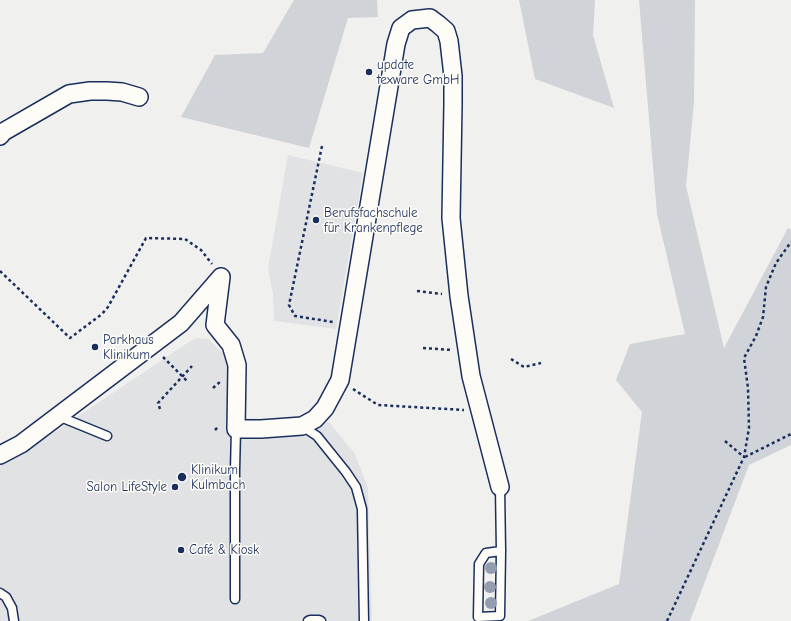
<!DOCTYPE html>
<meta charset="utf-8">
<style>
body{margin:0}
canvas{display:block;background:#f0f0ee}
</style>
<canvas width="791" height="621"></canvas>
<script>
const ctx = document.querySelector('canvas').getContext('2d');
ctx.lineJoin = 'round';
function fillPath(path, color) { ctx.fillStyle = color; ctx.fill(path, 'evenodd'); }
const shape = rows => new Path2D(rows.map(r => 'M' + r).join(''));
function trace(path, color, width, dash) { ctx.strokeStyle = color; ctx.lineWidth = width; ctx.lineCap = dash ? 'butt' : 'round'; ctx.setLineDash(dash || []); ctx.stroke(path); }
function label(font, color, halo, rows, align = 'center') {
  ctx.font = font + ' "Comic Neue",sans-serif'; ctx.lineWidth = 3; ctx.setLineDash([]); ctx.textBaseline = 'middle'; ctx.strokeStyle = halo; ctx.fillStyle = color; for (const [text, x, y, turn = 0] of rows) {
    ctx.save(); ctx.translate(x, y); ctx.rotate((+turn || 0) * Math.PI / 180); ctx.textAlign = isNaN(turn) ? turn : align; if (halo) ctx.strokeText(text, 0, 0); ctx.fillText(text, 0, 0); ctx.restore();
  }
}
const built = shape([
 [288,155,363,173,336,329,274,321,273,294,268,268],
 [195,338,208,339,223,353,234,372,244,418,329,422,355,454,368,488,372,621,0,621,0,466,35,445]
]);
const green = shape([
 [294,0,377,0,378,17,348,18,309,148,181,117,215,55,263,53],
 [519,0,595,0,593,35,614,108,535,79],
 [639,0,695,0,694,102,686,186,724,348,788,228,791,230,791,445,749,465,690,621,528,621,619,584,642,412,616,380,630,344,685,334,657,214]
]);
const path = shape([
 [322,146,289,305,295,316,333,322],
 [0,271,70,338,102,314,108,307,146,238,185,239,201,250,212,264],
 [417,291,442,294],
 [423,348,452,350],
 [163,357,188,382],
 [511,359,524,367,541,363],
 [213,388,221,381],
 [353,389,378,405,464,410],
 [160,409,158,403,192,366],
 [215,430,219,426],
 [725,441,744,457],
 [745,457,791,434],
 [208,469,224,470],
 [667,621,744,457,749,428,748,388,744,358,756,336,763,317,766,287,776,263,791,242]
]);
const lane = shape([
 [58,416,107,436],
 [302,426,317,436,346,472,356,487,362,509,364,621],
 [500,487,501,551,500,616,478,617,479,564,486,553,501,551],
 [0,593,6,597,12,608,14,621],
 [235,599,235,470,236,429],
 [308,621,310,620,319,620,321,621]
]);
const street = shape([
 [0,136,3,132,69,94,90,91,107,91,122,92,139,97],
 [221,277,215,325,231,345,237,365,236,429,261,429,302,426,315,419,325,408,340,380,396,44,401,28,412,20,430,18,438,24,446,31,449,41,453,76,453,104,451,218,459,296,471,376,500,487],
 [0,455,21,444,181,323,221,277]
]);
const trees = [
 [491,568],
 [490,587],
 [491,603]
];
const markers = [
 [369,72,4,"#1b2f5e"],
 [316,220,4,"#1b2f5e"],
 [95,347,4,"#1b2f5e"],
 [182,477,5,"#1b2f5e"],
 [175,487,4,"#1b2f5e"],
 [181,550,4,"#1b2f5e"]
];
const poiNames = [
 ["update",377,65],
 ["texware GmbH",377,80],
 ["Berufsfachschule",324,213],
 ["für Krankenpflege",324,228],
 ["Parkhaus",103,340],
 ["Klinikum",103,355],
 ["Klinikum",191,470],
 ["Kulmbach",191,485],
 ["Salon LifeStyle",167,487,"right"],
 ["Café & Kiosk",189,550]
];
fillPath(built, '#e0e2e3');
fillPath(green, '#d0d3d8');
trace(lane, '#1b2f5e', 11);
trace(street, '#1b2f5e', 20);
trace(path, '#1b2f5e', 2.5, [3, 3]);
trace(lane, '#fdfcf7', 8);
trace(street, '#fdfcf7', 17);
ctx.fillStyle = '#949caf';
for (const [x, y] of trees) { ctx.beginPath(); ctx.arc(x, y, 6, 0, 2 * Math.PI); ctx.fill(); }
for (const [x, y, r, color] of markers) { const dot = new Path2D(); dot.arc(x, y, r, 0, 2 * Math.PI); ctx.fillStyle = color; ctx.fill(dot); trace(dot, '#fdfcf7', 1.5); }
label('13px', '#1b2f5e', '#fdfcf7', poiNames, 'left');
</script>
